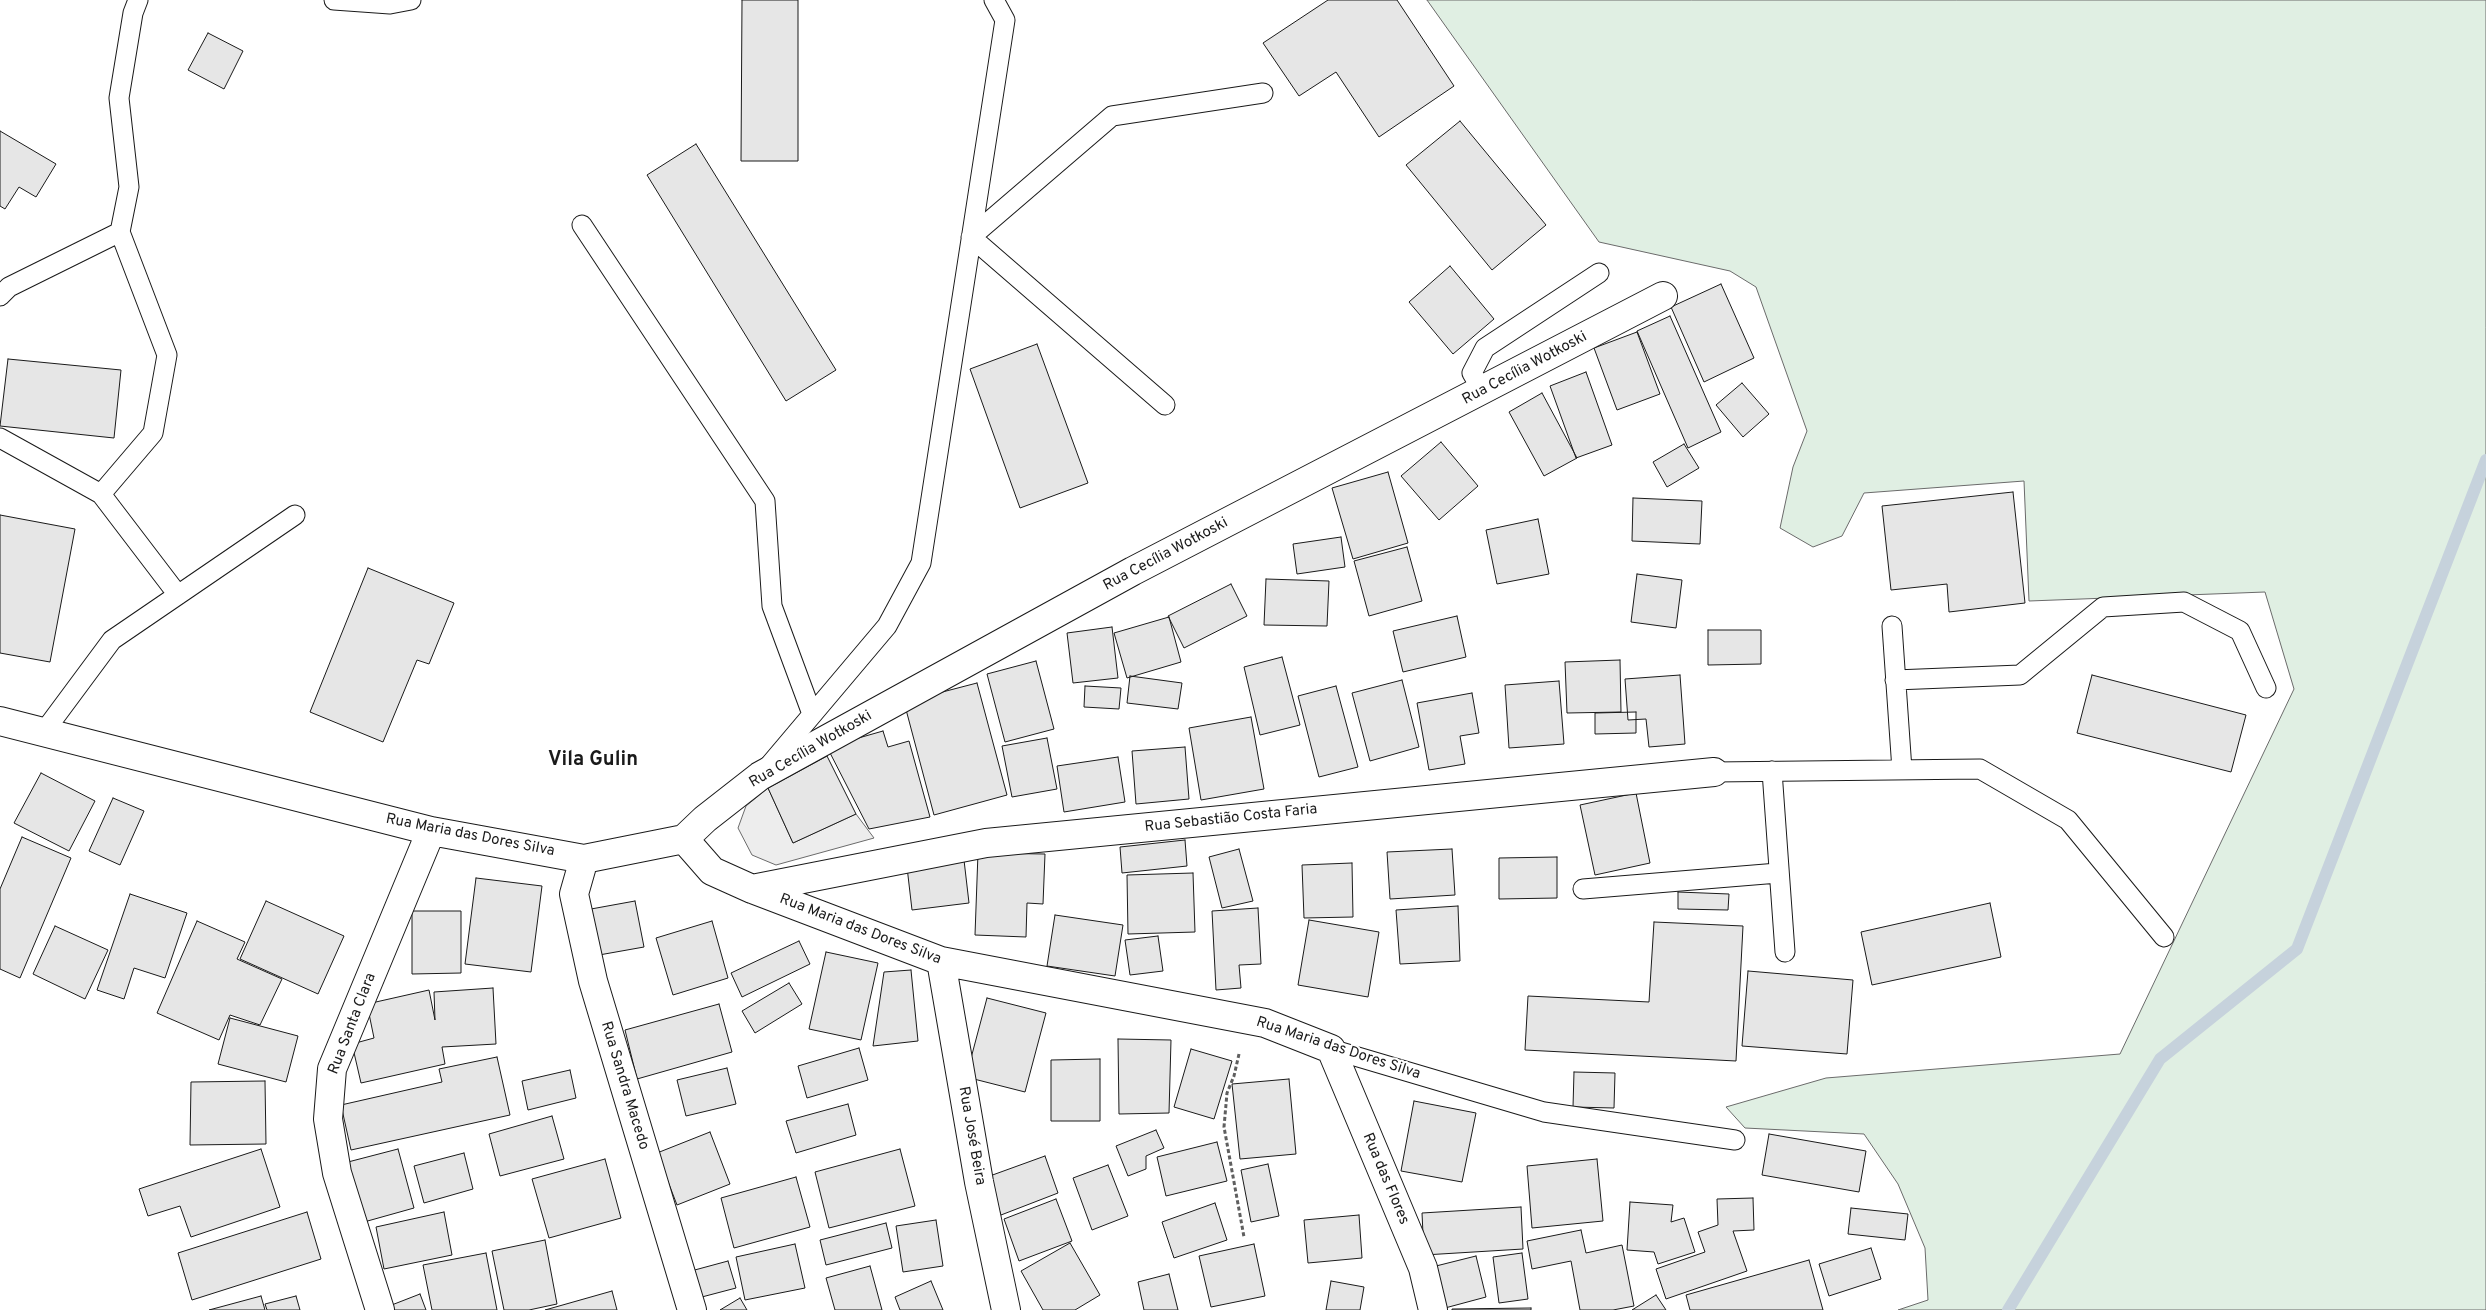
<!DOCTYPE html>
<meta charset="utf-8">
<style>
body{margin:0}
canvas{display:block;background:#fff}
</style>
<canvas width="2486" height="1310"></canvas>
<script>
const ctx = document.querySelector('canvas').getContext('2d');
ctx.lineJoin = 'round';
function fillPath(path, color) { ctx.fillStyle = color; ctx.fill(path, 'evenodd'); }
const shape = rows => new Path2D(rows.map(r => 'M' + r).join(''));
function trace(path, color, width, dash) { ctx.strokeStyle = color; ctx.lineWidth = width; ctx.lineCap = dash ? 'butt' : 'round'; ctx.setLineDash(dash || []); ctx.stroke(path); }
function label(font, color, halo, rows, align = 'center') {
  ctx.font = font + ' Overpass,sans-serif'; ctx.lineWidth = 4; ctx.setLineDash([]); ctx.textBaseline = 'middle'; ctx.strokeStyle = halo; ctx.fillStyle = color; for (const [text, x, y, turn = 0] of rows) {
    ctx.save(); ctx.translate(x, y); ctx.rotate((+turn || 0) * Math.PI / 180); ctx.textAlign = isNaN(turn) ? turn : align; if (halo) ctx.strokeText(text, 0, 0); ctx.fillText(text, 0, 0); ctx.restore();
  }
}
const green = shape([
 [1427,0,2486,0,2486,1310,1898,1310,1928,1300,1925,1248,1898,1184,1864,1134,1745,1128,1726,1107,1826,1078,2120,1054,2294,689,2265,592,2029,601,2024,481,1864,493,1842,536,1813,547,1780,528,1793,467,1807,431,1756,287,1730,271,1599,242,1427,0]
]);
const parking = shape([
 [768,788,793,843,856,814,874,838,776,865,752,855,738,828,746,806,768,788]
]);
const stream = shape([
 [2008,1310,2160,1059,2297,949,2486,460]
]);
const building = shape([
 [742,0,798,0,798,161,741,161,742,0],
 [1328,0,1397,0,1454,86,1379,137,1336,72,1299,96,1263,43,1328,0],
 [208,33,243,51,224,89,188,70,208,33],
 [1460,121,1546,225,1492,270,1406,165,1460,121],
 [0,131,56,164,36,197,19,187,5,209,0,206,0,131],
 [696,144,836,370,786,401,647,175,696,144],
 [1450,266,1494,319,1453,354,1409,302,1450,266],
 [1721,284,1754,358,1704,382,1671,307,1721,284],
 [1670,316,1721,432,1688,448,1637,331,1670,316],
 [1637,332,1660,394,1617,410,1594,348,1637,332],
 [1037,344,1088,483,1020,508,970,369,1037,344],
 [8,359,121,370,114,438,0,426,8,359],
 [1586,372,1612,445,1576,458,1550,386,1586,372],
 [1742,383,1769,414,1743,437,1716,405,1742,383],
 [1542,393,1577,458,1544,476,1509,412,1542,393],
 [1441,442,1478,486,1439,520,1401,476,1441,442],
 [1684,444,1699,468,1667,487,1653,462,1684,444],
 [1388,472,1408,543,1353,559,1332,488,1388,472],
 [2013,492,2025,603,1949,612,1947,584,1891,590,1882,506,2013,492],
 [1633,498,1702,501,1700,544,1632,541,1633,498],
 [0,515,75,529,50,662,0,653,0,515],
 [1538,519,1549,574,1497,584,1486,530,1538,519],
 [1341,537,1345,567,1297,574,1293,544,1341,537],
 [1407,547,1422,601,1369,616,1354,561,1407,547],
 [368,568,454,603,429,664,417,660,383,742,310,712,368,568],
 [1637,574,1682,580,1676,628,1631,622,1637,574],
 [1266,579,1329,581,1327,626,1264,625,1266,579],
 [1231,584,1247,616,1184,648,1168,616,1231,584],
 [1457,616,1466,657,1403,672,1393,631,1457,616],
 [1169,617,1181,662,1127,678,1114,633,1169,617],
 [1112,627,1118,678,1073,683,1067,633,1112,627],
 [1708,630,1761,630,1761,664,1708,665,1708,630],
 [1282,657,1300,725,1260,735,1244,667,1282,657],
 [1620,660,1621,712,1567,713,1565,662,1620,660],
 [1036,661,1054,729,1005,742,987,674,1036,661],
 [1680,675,1685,744,1649,747,1646,719,1628,720,1625,679,1680,675],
 [2092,675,2246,715,2231,772,2077,733,2092,675],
 [1130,676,1182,683,1178,709,1127,703,1130,676],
 [1402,680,1419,747,1370,761,1352,693,1402,680],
 [1559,681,1564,744,1509,748,1505,685,1559,681],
 [977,683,1007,795,934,815,904,702,977,683],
 [1085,686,1121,688,1119,709,1084,707,1085,686],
 [1336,686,1358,767,1319,777,1298,696,1336,686],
 [1472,693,1479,733,1460,736,1465,764,1429,770,1417,703,1472,693],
 [1636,712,1636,733,1595,734,1595,713,1636,712],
 [1251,717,1264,789,1201,800,1189,728,1251,717],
 [883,731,888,747,909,741,930,817,869,829,827,747,883,731],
 [1047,738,1057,789,1012,797,1002,746,1047,738],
 [1185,747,1189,799,1136,804,1132,751,1185,747],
 [827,756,856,814,793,843,768,788,827,756],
 [1118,757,1125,802,1064,812,1057,766,1118,757],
 [41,773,95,801,69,851,14,823,41,773],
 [1636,793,1650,863,1595,875,1580,805,1636,793],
 [113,798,144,811,120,865,89,851,113,798],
 [22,837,71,858,20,978,0,969,0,889,22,837],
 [1185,840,1187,866,1122,873,1120,847,1185,840],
 [1239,849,1253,901,1222,908,1209,857,1239,849],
 [1452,849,1455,895,1390,899,1387,852,1452,849],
 [978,853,1045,854,1043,904,1027,903,1026,937,975,935,978,853],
 [1557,857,1557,898,1499,899,1499,858,1557,857],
 [964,860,969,903,912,910,907,867,964,860],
 [1352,863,1353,917,1304,918,1302,865,1352,863],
 [1193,873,1195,932,1128,934,1127,875,1193,873],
 [476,878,542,886,531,972,465,964,476,878],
 [1678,892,1729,894,1728,910,1678,909,1678,892],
 [130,894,187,913,165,978,134,968,124,999,97,990,130,894],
 [266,901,344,936,318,994,240,959,266,901],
 [635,901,644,947,599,955,591,909,635,901],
 [1990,903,2001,957,1872,985,1861,932,1990,903],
 [1458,906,1460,961,1400,964,1396,910,1458,906],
 [1258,908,1261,964,1239,965,1241,988,1216,990,1212,911,1258,908],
 [412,911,461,911,461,973,412,974,412,911],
 [1055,915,1123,925,1115,976,1047,966,1055,915],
 [1309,920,1379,932,1368,997,1298,985,1309,920],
 [197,921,245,942,237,959,282,979,260,1025,230,1015,219,1040,157,1013,197,921],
 [712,921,728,978,673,995,656,938,712,921],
 [1654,922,1743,926,1736,1061,1525,1050,1528,996,1649,1002,1654,922],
 [55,926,108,950,85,999,33,974,55,926],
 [1158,936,1163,971,1130,975,1125,940,1158,936],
 [799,941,810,964,742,997,731,973,799,941],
 [826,952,878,963,861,1040,809,1029,826,952],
 [911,970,918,1041,873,1046,884,972,911,970],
 [1748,971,1853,980,1847,1054,1742,1046,1748,971],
 [789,983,802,1004,755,1033,742,1011,789,983],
 [493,988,496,1044,442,1047,445,1064,361,1083,352,1044,374,1038,367,1004,429,990,435,1020,434,992,493,988],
 [987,998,1046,1013,1025,1092,966,1077,987,998],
 [719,1004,732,1052,637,1079,625,1030,719,1004],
 [230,1018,298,1036,286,1082,218,1064,230,1018],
 [1118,1039,1171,1040,1169,1113,1119,1114,1118,1039],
 [859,1048,868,1080,807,1098,798,1066,859,1048],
 [1191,1049,1232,1061,1214,1119,1174,1107,1191,1049],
 [497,1057,510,1115,351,1150,341,1105,442,1082,439,1069,497,1057],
 [1100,1059,1100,1121,1051,1121,1051,1060,1100,1059],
 [727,1068,736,1104,686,1116,677,1080,727,1068],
 [570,1070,576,1098,528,1110,522,1081,570,1070],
 [1574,1072,1615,1073,1614,1108,1573,1107,1574,1072],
 [1289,1079,1296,1154,1240,1159,1232,1084,1289,1079],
 [265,1081,266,1144,190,1145,191,1082,265,1081],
 [1414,1101,1476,1113,1462,1182,1401,1171,1414,1101],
 [848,1104,856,1135,796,1153,786,1121,848,1104],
 [552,1116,564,1159,500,1176,489,1134,552,1116],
 [1156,1130,1164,1148,1146,1156,1146,1169,1128,1176,1116,1146,1156,1130],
 [710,1132,730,1184,677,1205,657,1153,710,1132],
 [1769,1134,1866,1151,1859,1192,1762,1175,1769,1134],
 [1217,1142,1227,1181,1166,1196,1157,1157,1217,1142],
 [261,1149,280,1207,191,1237,180,1206,148,1216,139,1189,261,1149],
 [398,1149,414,1208,364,1222,348,1162,398,1149],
 [900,1149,915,1206,829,1228,815,1172,900,1149],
 [464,1153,473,1189,424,1203,414,1166,464,1153],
 [1045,1156,1058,1193,1001,1215,987,1177,1045,1156],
 [605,1159,621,1218,549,1238,532,1179,605,1159],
 [1597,1159,1603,1221,1532,1228,1527,1166,1597,1159],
 [1268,1164,1279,1216,1251,1222,1241,1170,1268,1164],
 [1108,1165,1128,1216,1092,1230,1073,1178,1108,1165],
 [796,1177,810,1227,734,1248,721,1198,796,1177],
 [1753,1198,1754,1230,1733,1231,1747,1271,1666,1299,1656,1269,1705,1252,1698,1232,1718,1225,1717,1199,1753,1198],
 [1056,1199,1072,1241,1019,1261,1004,1219,1056,1199],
 [1630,1202,1673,1205,1671,1222,1684,1218,1695,1252,1658,1264,1654,1252,1627,1250,1630,1202],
 [1215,1203,1227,1240,1174,1258,1162,1222,1215,1203],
 [1521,1207,1523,1249,1424,1255,1422,1213,1521,1207],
 [1851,1208,1908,1214,1905,1240,1848,1234,1851,1208],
 [307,1212,321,1259,192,1300,178,1253,307,1212],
 [444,1212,452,1255,384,1269,376,1227,444,1212],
 [1359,1215,1362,1258,1308,1263,1304,1220,1359,1215],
 [936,1220,943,1266,903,1272,896,1226,936,1220],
 [886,1223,892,1248,826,1265,820,1240,886,1223],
 [1581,1230,1586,1253,1622,1245,1634,1306,1613,1310,1580,1310,1571,1261,1532,1269,1527,1241,1581,1230],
 [545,1240,557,1304,529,1310,504,1310,492,1251,545,1240],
 [1070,1243,1100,1295,1075,1310,1043,1310,1021,1271,1070,1243],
 [795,1244,805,1288,745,1300,736,1257,795,1244],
 [1254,1244,1265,1296,1211,1307,1199,1256,1254,1244],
 [1871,1248,1881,1279,1829,1296,1819,1264,1871,1248],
 [486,1253,497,1310,432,1310,423,1265,486,1253],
 [1522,1253,1528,1299,1499,1303,1493,1257,1522,1253],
 [1476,1256,1486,1297,1445,1308,1436,1266,1476,1256],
 [1809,1260,1823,1310,1690,1310,1686,1295,1809,1260],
 [728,1261,736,1288,698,1298,691,1271,728,1261],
 [870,1266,882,1310,835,1310,826,1278,870,1266],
 [1169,1274,1178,1310,1144,1310,1138,1282,1169,1274],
 [931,1281,943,1310,900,1310,895,1297,931,1281],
 [1331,1281,1364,1287,1360,1310,1326,1310,1331,1281],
 [612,1291,617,1310,545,1310,612,1291],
 [420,1294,426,1310,385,1310,384,1308,420,1294],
 [1656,1295,1666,1310,1632,1310,1656,1295],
 [261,1296,265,1310,209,1310,261,1296],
 [296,1296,300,1310,267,1310,265,1304,296,1296],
 [740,1298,747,1310,720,1310,740,1298],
 [1531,1308,1531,1310,1452,1310,1452,1309,1531,1308]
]);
const path = shape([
 [1239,1054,1234,1076,1227,1093,1224,1127,1244,1237]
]);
const service = shape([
 [138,0,133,13,119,98,129,187,120,232,167,355,153,433,101,494,178,595],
 [334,0,390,4,411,0],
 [582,225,765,501,772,606,812,714],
 [0,296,9,287,120,232],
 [1483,392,1472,373,1485,348,1599,273],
 [1165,405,971,237,1112,116,1263,93],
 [0,438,101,494],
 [1892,626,1902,770],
 [1895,680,2020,675,2103,607,2184,602,2240,631,2266,688],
 [43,733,112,640,295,515],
 [768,767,887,626,921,563,1005,20,994,0],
 [1772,771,1785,952],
 [1714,772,1980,769,2068,820,2164,937],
 [1583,889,1778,873],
 [1331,1049,1544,1112,1735,1140]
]);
const minor = shape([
 [0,721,431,831,584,859,684,839],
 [684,839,705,819,760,776,1133,571,1663,296],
 [684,839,712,871,752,889,941,961,1265,1023,1331,1049,1423,1268,1433,1310],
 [584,859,574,894,593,981,692,1310],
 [752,889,986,843,1714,772],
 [941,961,979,1182,1006,1310],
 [380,1310,337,1173,328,1119,332,1069,431,831]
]);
const streetNames = [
 ["Rua Cecília Wotkoski",1525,369,-28],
 ["Rua Cecília Wotkoski",1166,555,-28],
 ["Rua Cecília Wotkoski",811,750,-30],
 ["Rua Sebastião Costa Faria",1231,819,-6],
 ["Rua Maria das Dores Silva",470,836,11],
 ["Rua Maria das Dores Silva",860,930,21],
 ["Rua Santa Clara",353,1024,-69],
 ["Rua Maria das Dores Silva",1338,1049,18],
 ["Rua Sandra Macedo",624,1086,73],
 ["Rua José Beira",971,1136,80],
 ["Rua das Flores",1385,1179,67]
];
const districtNames = [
 ["Vila Gulin",593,761]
];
fillPath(green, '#e0efe3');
trace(green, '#6a6a6a', 1);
fillPath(parking, '#ededed');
trace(parking, '#6a6a6a', 1);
trace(stream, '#c6d2dc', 12);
fillPath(building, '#e6e6e6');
trace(building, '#1a1a1a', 1);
trace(service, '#1a1a1a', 21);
trace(minor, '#1a1a1a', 30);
trace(path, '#5f5f5f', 3, [4, 2.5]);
trace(service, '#fff', 19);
trace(minor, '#fff', 28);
label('15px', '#1a1a1a', '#fff', streetNames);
label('bold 20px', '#1a1a1a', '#fff', districtNames);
</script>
